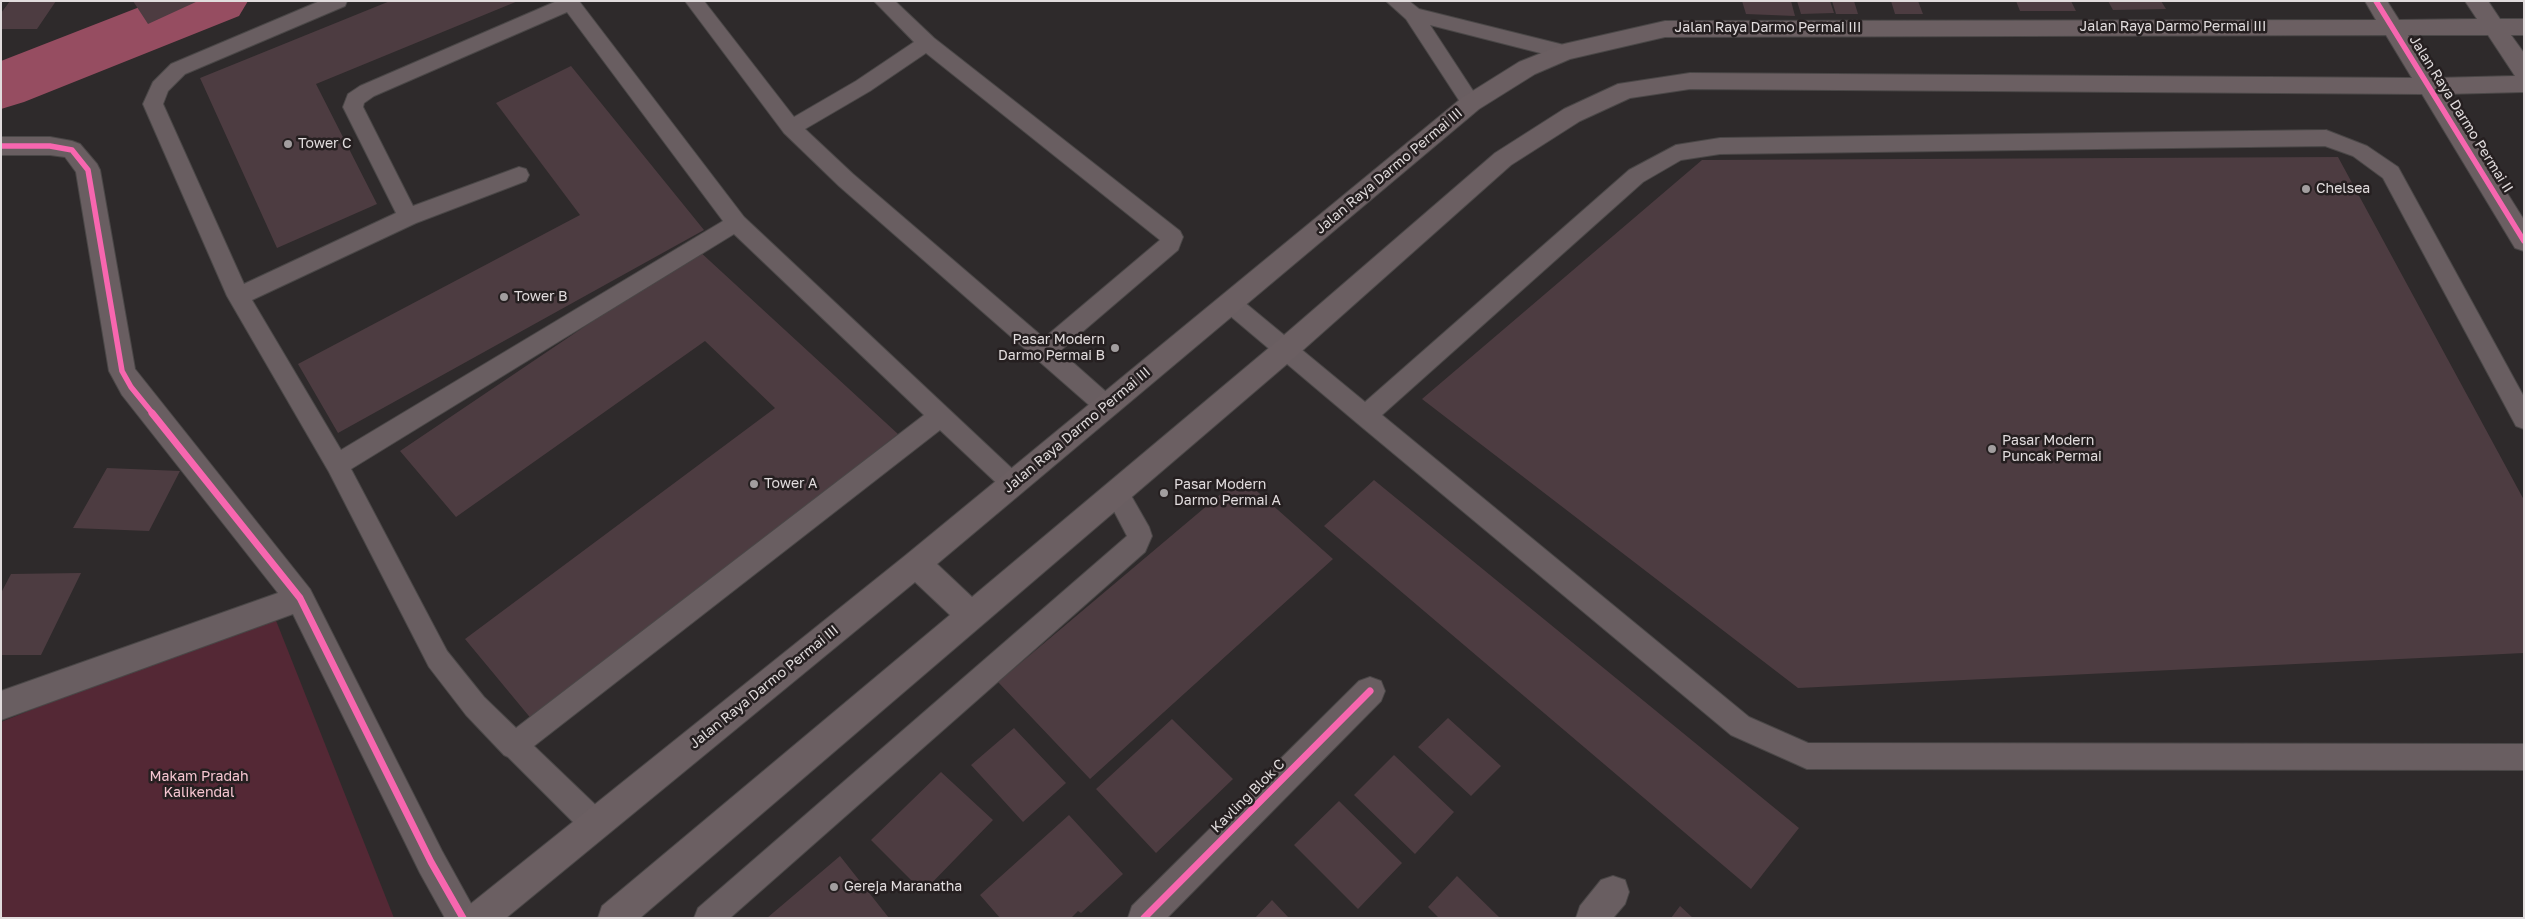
<!DOCTYPE html>
<style>
body{margin:0}
#map{position:relative;width:2525px;height:919px;overflow:hidden;background:#2e2a2b;font-family:"Golos Text",sans-serif}
canvas{display:block}
.frame{position:absolute;inset:0;border:2px solid #e1dcdd;pointer-events:none}
</style>
<div id="map">
<canvas width="2525" height="919"></canvas>
<div class="frame"></div>
</div>
<script>
const ctx = document.querySelector('canvas').getContext('2d');
ctx.lineJoin = 'round';
function fillPath(path, color) { ctx.fillStyle = color; ctx.fill(path, 'evenodd'); }
const shape = rows => new Path2D(rows.map(r => 'M' + r).join(''));
function trace(path, color, width, dash) { ctx.strokeStyle = color; ctx.lineWidth = width; ctx.lineCap = dash ? 'butt' : 'round'; ctx.setLineDash(dash || []); ctx.stroke(path); }
function label(font, color, halo, rows, align = 'center') {
  ctx.font = font + ' "Golos Text",sans-serif'; ctx.lineWidth = 5; ctx.setLineDash([]); ctx.textBaseline = 'middle'; ctx.strokeStyle = halo; ctx.fillStyle = color; for (const [text, x, y, turn = 0] of rows) {
    ctx.save(); ctx.translate(x, y); ctx.rotate((+turn || 0) * Math.PI / 180); ctx.textAlign = isNaN(turn) ? turn : align; if (halo) ctx.strokeText(text, 0, 0); ctx.fillText(text, 0, 0); ctx.restore();
  }
}
const green = shape([
 [273,613,394,918,1,918,1,722]
]);
const river = shape([
 [155,1,248,1,239,16,24,102,1,109,1,61,155,1]
]);
const building = shape([
 [10,1,56,1,37,29,1,29,1,13],
 [133,1,198,1,148,24],
 [390,1,518,1,316,84,377,204,277,248,200,78],
 [1742,1,1791,1,1795,16,1746,14],
 [1797,1,1830,1,1834,13,1801,14],
 [1832,1,1854,1,1858,14,1836,14],
 [1891,1,1918,1,1923,14,1895,14],
 [2016,1,2071,1,2076,11,2020,11],
 [2108,1,2161,1,2166,9,2113,10],
 [571,66,704,230,338,433,298,364,580,215,496,103],
 [2338,157,2524,500,2524,653,1798,688,1422,399,1702,160],
 [698,250,898,434,533,721,465,639,775,408,705,341,456,517,400,451],
 [107,468,180,471,149,531,73,528],
 [1241,477,1333,559,1090,779,998,682],
 [1374,480,1799,828,1751,889,1324,526],
 [81,573,41,655,1,655,1,593,11,574],
 [1448,718,1501,766,1471,796,1418,747],
 [1172,719,1233,779,1156,853,1096,789],
 [1014,728,1066,783,1023,822,971,765],
 [1394,755,1454,812,1415,854,1354,795],
 [941,772,993,820,923,892,871,840],
 [1339,801,1402,863,1358,909,1294,845],
 [1069,815,1123,874,1081,913,1078,911,1071,918,1000,918,980,895],
 [840,856,889,918,767,918],
 [1457,876,1500,918,1439,918,1428,907],
 [1272,900,1289,918,1255,918],
 [1680,906,1693,918,1671,918]
]);
const lane = shape([
 [320,1,347,1,345,6,185,74,168,91,163,104,244,284,396,213,343,107,348,94,360,86,557,1,579,1,744,217,1021,477,1025,484,1021,491,1013,494,1005,491,940,430,534,746,605,814,609,824,605,834,595,838,585,834,508,757,504,755,466,715,429,667,329,472,227,296,143,104,153,82,171,64,320,1],
 [567,12,723,221,341,450,252,300,416,223,526,181,529,175,526,169,519,167,413,206,363,107,364,103,374,96,567,12],
 [734,234,924,415,516,728,484,697,447,651,351,469,734,234],
 [685,1,704,1,794,117,856,81,914,42,874,1,895,1,934,38,1180,231,1183,237,1178,250,1060,351,1113,398,1117,405,1113,412,1105,415,1097,412,839,186,784,133,685,1],
 [926,53,1160,240,1044,338,853,174,805,129,870,91,926,53],
 [1386,1,1409,1,1419,9,1564,45,1571,47,1574,52,1571,57,1564,59,1430,25,1481,103,1478,108,1471,110,1464,108,1406,19,1386,1],
 [2326,130,2367,146,2398,167,2524,397,2524,429,2516,426,2383,178,2353,156,2325,146,1720,154,1681,160,1643,182,1382,415,1749,717,1808,743,2524,744,2524,770,1807,769,1731,735,1357,423,1222,309,1219,303,1222,297,1230,294,1238,297,1365,402,1629,170,1676,145,1720,138,2326,130],
 [1116,482,1125,485,1149,527,1152,536,1145,552,730,918,694,918,698,908,1127,536,1104,492,1107,485,1116,482]
]);
const street = shape([
 [1,137,50,137,72,141,80,144,97,164,100,170,135,369,310,589,442,851,479,918,445,918,420,873,293,614,1,720,1,691,278,593,122,395,109,371,76,172,65,157,50,155,1,155,1,137],
 [1370,677,1381,681,1385,691,1381,701,1167,918,1128,918,1132,906,1359,681,1370,677],
 [1613,876,1625,880,1629,892,1625,904,1613,918,1576,918,1580,906,1601,880,1613,876]
]);
const secondary = shape([
 [2365,1,2387,1,2399,20,2477,19,2465,1,2488,1,2500,19,2524,19,2524,35,2511,35,2524,53,2524,92,2445,94,2524,220,2524,251,2515,248,2422,94,1690,89,1630,98,1580,121,1511,165,1294,358,640,918,598,918,602,906,950,615,915,582,506,918,464,918,468,906,906,555,1463,97,1519,62,1564,44,1665,21,2376,20,2365,1],
 [2386,35,2412,78,1690,73,1618,84,1564,109,1495,153,1276,342,972,597,937,564,1479,109,1535,74,1570,59,1665,37,2386,35],
 [2408,35,2488,35,2515,76,2435,78,2408,35]
]);
const cyclewayFar1 = shape([
 [2376,1,2524,241],
 [1,146,50,146,72,150,88,170,122,371,131,387,153,414]
]);
const cycleway = shape([
 [152,413,300,598,431,862,463,918],
 [1144,918,1370,691]
]);
const markers = [
 [288,144,5,"#a29e9f"],
 [2306,189,5,"#a29e9f"],
 [504,297,5,"#a29e9f"],
 [1115,348,5,"#a29e9f"],
 [1992,449,5,"#a29e9f"],
 [754,484,5,"#a29e9f"],
 [1164,493,5,"#a29e9f"],
 [834,887,5,"#a29e9f"]
];
const streetNames = [
 ["Jalan Raya Darmo Permai III",2173,27],
 ["Jalan Raya Darmo Permai III",1768,28],
 ["Jalan Raya Darmo Permai II",2461,114,58],
 ["Jalan Raya Darmo Permai III",1389,171,-40],
 ["Jalan Raya Darmo Permai III",1077,430,-40],
 ["Jalan Raya Darmo Permai III",764,687,-39],
 ["Kavling Blok C",1248,796,-45]
];
const poiNames = [
 ["Tower C",298,144],
 ["Chelsea",2316,189],
 ["Tower B",514,297],
 ["Pasar Modern",1105,340,"right"],
 ["Darmo Permai B",1105,356,"right"],
 ["Pasar Modern",2002,441],
 ["Puncak Permai",2002,457],
 ["Tower A",764,484],
 ["Pasar Modern",1174,485],
 ["Darmo Permai A",1174,501],
 ["Gereja Maranatha",844,887]
];
const parkNames = [
 ["Makam Pradah",199,777],
 ["Kalikendal",199,793]
];
fillPath(green, '#542835');
fillPath(river, '#964d61');
fillPath(building, '#4d3c41');
trace(lane, '#4a4747', 2);
trace(street, '#4a4747', 2);
trace(secondary, '#4a4747', 2);
fillPath(lane, '#695e61');
fillPath(street, '#695e61');
fillPath(secondary, '#6b5f62');
trace(cyclewayFar1, '#f766af', 5.5);
trace(cycleway, '#f766af', 7);
for (const [x, y, r, color] of markers) { const dot = new Path2D(); dot.arc(x, y, r, 0, 2 * Math.PI); ctx.fillStyle = color; ctx.fill(dot); trace(dot, '#251f20', 2); }
label('14px', '#e1dcdd', '#251f20', streetNames);
label('14px', '#e1dcdd', '#251f20', poiNames, 'left');
label('14px', '#f6c6d1', '#251f20', parkNames);
</script>
